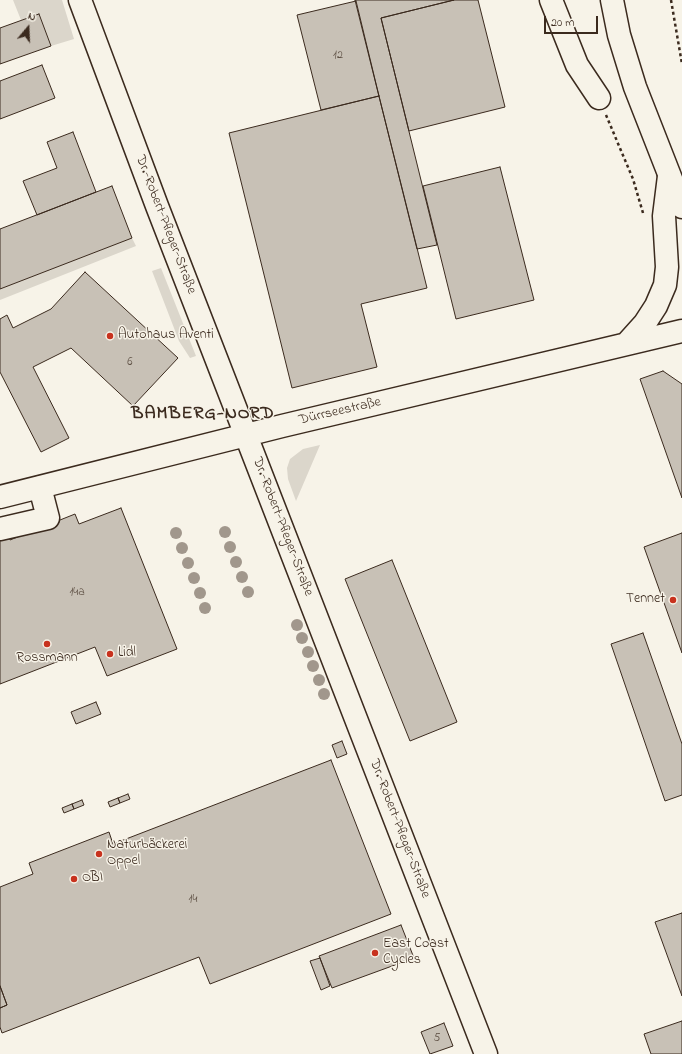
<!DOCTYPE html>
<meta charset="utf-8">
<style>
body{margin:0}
#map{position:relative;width:682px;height:1054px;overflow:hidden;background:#f7f3e8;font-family:"Indie Flower",sans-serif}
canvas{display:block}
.north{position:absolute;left:8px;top:8px;width:40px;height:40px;-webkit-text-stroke:3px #f7f3e8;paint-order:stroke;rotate:19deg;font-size:11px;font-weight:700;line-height:16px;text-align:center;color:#3b2a1e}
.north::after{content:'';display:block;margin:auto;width:14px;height:18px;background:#3b2a1e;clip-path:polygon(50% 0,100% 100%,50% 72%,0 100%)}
.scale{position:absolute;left:544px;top:16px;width:54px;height:18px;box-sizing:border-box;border:2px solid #3b2a1e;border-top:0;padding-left:5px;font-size:12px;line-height:14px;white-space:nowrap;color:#3b2a1e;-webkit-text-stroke:3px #f7f3e8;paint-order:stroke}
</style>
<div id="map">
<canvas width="682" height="1054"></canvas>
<div class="north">N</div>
<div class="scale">20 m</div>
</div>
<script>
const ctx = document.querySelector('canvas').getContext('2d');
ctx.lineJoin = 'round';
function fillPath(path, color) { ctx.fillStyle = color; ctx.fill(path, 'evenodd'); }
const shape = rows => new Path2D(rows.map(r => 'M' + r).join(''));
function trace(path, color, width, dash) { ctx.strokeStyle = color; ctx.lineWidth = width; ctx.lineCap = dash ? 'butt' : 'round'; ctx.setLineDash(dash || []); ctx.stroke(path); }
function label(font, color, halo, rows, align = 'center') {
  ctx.font = font + ' "Indie Flower",sans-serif'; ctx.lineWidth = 3; ctx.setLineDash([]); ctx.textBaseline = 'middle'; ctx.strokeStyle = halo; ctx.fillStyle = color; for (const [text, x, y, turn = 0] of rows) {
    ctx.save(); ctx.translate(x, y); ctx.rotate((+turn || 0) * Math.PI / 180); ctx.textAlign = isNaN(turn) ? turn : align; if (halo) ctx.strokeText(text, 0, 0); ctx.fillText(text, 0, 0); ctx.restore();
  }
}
const green = shape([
 [13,0,62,0,74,39,51,46,39,14,21,20],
 [132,238,136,246,0,300,0,289],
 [161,268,196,356,190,358,179,341,152,271],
 [320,445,296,501,288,479,287,468,290,459,303,449]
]);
const building = shape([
 [355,0,454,0,381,18,437,245,417,249,355,0],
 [454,0,478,0,505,107,409,131,381,18,454,0],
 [356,1,379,96,321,110,297,15,356,1],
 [39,14,51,46,0,64,0,28,39,14],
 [42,65,55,98,0,119,0,81,42,65],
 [379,96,427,288,361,304,377,367,292,388,229,133,379,96],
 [73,132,96,192,37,215,23,181,57,168,47,142,73,132],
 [500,167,534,300,456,319,423,186,500,167],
 [112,186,132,238,0,289,0,229,112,186],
 [85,272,178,358,133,406,71,348,33,367,69,438,41,452,0,372,0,319,7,315,13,328,51,309,85,272],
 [663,371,682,384,682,498,640,379,663,371],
 [121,508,177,649,107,676,95,647,0,684,0,536,8,533,10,540,75,514,79,524,121,508],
 [682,533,682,653,644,547,682,533],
 [392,560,457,722,410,741,345,579,392,560],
 [643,633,682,744,682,795,665,801,611,644,643,633],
 [96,702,101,714,76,724,71,712,96,702],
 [342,741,347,754,337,758,332,745,342,741],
 [331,760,391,914,210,984,199,957,2,1033,0,1027,0,1008,7,1005,0,986,0,887,33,874,29,863,109,832,113,844,331,760],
 [128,794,130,799,120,803,118,798,128,794],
 [118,798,120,803,110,807,108,802,118,798],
 [82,800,84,805,74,809,72,804,82,800],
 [72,804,74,809,64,813,62,808,72,804],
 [682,913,682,996,655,922,682,913],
 [401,925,414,958,332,988,319,956,401,925],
 [320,958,330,986,321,990,310,961,320,958],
 [0,986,7,1005,0,1008,0,986],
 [682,1021,682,1054,651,1054,644,1034,682,1021],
 [444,1023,453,1046,430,1054,421,1032,444,1023]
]);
const path = shape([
 [671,0,682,64],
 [606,115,633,179,643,213]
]);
const minor = shape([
 [80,0,157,206,486,1054],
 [551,0,577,65,599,98],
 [627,343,645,323,656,306,665,285,667,267,664,216,669,176],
 [0,497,282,426,682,331],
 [0,529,48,518,40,487]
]);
const major = shape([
 [612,0,619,35,635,87,682,207]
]);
const trees = [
 [225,532],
 [176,533],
 [230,547],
 [182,548],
 [236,562],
 [188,563],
 [242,577],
 [194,578],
 [248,592],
 [200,593],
 [205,608],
 [297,625],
 [302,638],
 [308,652],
 [313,666],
 [319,680],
 [324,694]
];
const markers = [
 [110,336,4,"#c8321e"],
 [673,600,4,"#c8321e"],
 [47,644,4,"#c8321e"],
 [110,654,4,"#c8321e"],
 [99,854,4,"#c8321e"],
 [74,879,4,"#c8321e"],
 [375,953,4,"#c8321e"]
];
const numberNames = [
 ["12",338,56],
 ["6",130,363],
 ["14a",77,593],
 ["14",193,900],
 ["5",437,1039]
];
const streetNames = [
 ["Dr.-Robert-Pfleger-Straße",165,225,69],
 ["Dürrseestraße",340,412,-13],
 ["Dr.-Robert-Pfleger-Straße",282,527,69],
 ["Dr.-Robert-Pfleger-Straße",399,829,69]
];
const poiNames = [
 ["Autohaus Aventi",118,336],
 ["Tennet",665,600,"right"],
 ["Lidl",118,654],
 ["Rossmann",47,659,"center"],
 ["Naturbäckerei",107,846],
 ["Oppel",107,862],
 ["OBI",82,879],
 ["East Coast",383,945],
 ["Cycles",383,961]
];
const districtNames = [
 ["BAMBERG-NORD",203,415]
];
fillPath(green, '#dbd6cb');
fillPath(building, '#c8c1b6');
trace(building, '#3b2a1e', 1);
trace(minor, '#3b2a1e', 25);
trace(major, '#3b2a1e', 25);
trace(path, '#3b2a1e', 2.5, [3, 3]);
trace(minor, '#f7f3e8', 22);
trace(major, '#f7f3e8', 22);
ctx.fillStyle = '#a1978c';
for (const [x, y] of trees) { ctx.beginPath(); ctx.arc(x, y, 6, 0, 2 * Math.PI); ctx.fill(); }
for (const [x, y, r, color] of markers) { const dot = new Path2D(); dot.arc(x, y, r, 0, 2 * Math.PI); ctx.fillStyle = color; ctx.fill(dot); trace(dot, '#f7f3e8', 1.5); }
label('12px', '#5e5044', null, numberNames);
label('14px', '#3b2a1e', '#f7f3e8', streetNames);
label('14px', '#3b2a1e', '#f7f3e8', poiNames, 'left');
ctx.letterSpacing = '1px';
label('bold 18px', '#3b2a1e', '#f7f3e8', districtNames);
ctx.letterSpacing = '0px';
</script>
